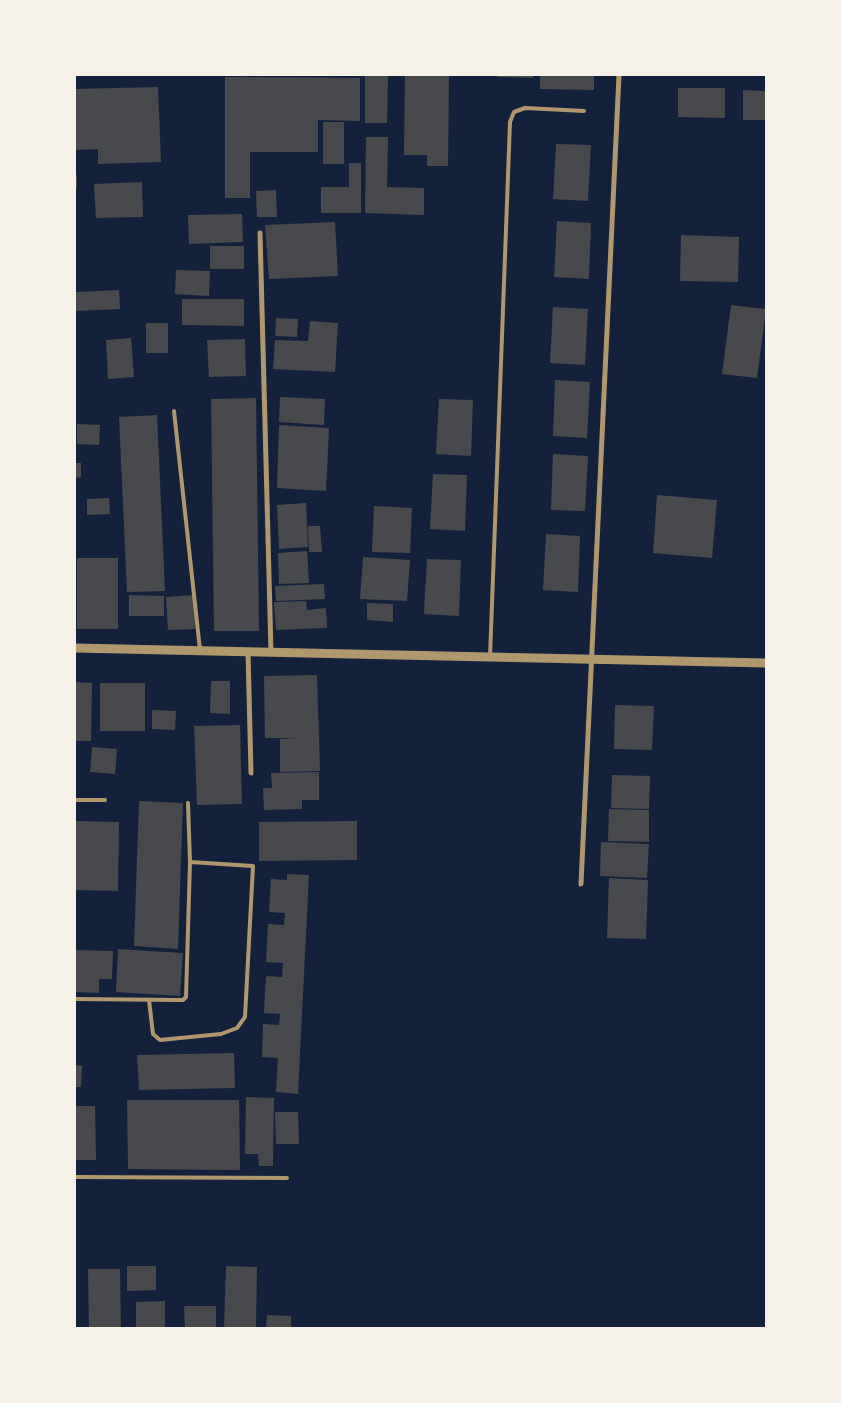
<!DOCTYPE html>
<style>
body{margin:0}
#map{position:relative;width:841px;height:1403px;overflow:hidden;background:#14213d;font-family:"Sofia Sans Condensed",sans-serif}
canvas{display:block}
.frame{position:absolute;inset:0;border:76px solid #f6f1e7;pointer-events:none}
</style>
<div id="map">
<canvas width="841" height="1403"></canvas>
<div class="frame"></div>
</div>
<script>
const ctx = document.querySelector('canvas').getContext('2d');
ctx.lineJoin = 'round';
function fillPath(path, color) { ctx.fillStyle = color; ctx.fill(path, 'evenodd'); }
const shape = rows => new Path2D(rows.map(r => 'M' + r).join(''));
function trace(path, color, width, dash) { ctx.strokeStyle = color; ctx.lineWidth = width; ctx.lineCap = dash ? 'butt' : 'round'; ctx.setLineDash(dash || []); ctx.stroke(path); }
const building = shape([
 [405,75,449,75,448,166,427,166,427,155,404,155],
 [497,75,533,75,533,78,497,77],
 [540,75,594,75,594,90,540,89],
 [365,76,388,76,387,123,365,123],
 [225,77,360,78,360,121,318,120,318,152,250,152,250,198,225,198],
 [158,87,161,162,98,164,98,149,75,150,75,89],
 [678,88,725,88,725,118,678,117],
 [743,90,766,91,766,120,743,120],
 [323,122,344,122,344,164,323,164],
 [366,137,388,137,387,187,424,188,424,215,365,213],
 [556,144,591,145,588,201,553,199],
 [349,163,361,163,361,213,321,213,321,187,349,187],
 [75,175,77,175,77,189,75,189],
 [142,182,143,217,96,218,94,184],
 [276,190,277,217,257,217,256,191],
 [242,214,243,242,189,244,188,215],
 [557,221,591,223,589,279,554,277],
 [335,222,338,276,269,279,265,225],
 [681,235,739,237,738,282,680,281],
 [210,246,244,246,244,269,210,269],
 [176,270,210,271,209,296,175,294],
 [119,290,120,309,75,311,75,292],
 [182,299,244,299,244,326,182,325],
 [731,305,766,309,757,378,722,374],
 [553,307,588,309,585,365,550,363],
 [276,318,298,319,297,337,275,336],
 [310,321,338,323,335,372,273,369,275,340,308,341],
 [146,323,168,323,168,353,146,353],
 [131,338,134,377,108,379,106,340],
 [245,339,246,376,209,377,207,340],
 [555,380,590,382,587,438,553,436],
 [280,397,325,399,324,425,279,422],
 [256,398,259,631,214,631,211,399],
 [439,399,473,400,471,456,436,454],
 [157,415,165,591,127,592,119,417],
 [77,424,100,425,99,445,77,444],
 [279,425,329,428,326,491,277,488],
 [553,454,588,456,585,511,551,510],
 [75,463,81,463,81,477,75,478],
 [433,474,467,475,465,531,430,529],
 [657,495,717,500,712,558,653,553],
 [109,498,110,514,87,515,87,499],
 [306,503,308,547,279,549,277,505],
 [374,506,412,508,410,553,372,552],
 [308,526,320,526,322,552,309,552],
 [546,534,580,536,578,592,543,590],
 [307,551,309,583,279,584,278,553],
 [363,557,410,560,407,601,360,599],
 [77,558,118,558,118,629,77,629],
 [427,559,461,560,459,616,424,614],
 [324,584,325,599,276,601,275,586],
 [129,595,164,596,164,616,129,616],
 [194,595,195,629,168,630,166,597],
 [306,601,307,610,326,608,327,628,276,630,274,602],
 [367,603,393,604,393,622,367,620],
 [317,675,320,771,280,772,280,739,296,738,265,738,264,676],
 [211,681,230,681,230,714,210,713],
 [75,682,92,683,91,741,75,741],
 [100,683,145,683,145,731,100,731],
 [615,705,654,706,652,750,614,749],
 [152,710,176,711,175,730,152,729],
 [240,725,242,804,197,805,194,726],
 [92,747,117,749,115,774,90,772],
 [319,772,319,800,302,800,302,809,264,810,263,788,272,788,271,773],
 [612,775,650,776,649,809,611,808],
 [139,801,183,803,178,949,134,946],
 [609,809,649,810,649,842,608,841],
 [75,821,119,822,118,891,75,890],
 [357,821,357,860,259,861,259,822],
 [601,842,649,844,647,878,600,876],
 [287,874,309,875,298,1094,276,1092,278,1058,262,1057,263,1024,279,1025,280,1014,264,1013,266,976,282,977,283,963,266,962,268,924,284,925,285,913,269,912,271,879,287,880],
 [609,878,648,880,646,939,607,938],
 [118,949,183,953,180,996,116,992],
 [75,950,113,951,112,979,99,979,99,993,75,992],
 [234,1053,235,1088,139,1090,137,1055],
 [75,1065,82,1066,81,1087,75,1087],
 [246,1097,274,1098,273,1166,259,1166,258,1154,245,1154],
 [127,1100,239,1100,240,1170,128,1169],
 [75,1106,95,1106,96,1160,75,1160],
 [275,1112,298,1112,299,1144,276,1144],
 [127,1266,156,1266,156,1290,127,1291],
 [226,1266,257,1267,256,1328,224,1328],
 [88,1269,120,1269,121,1328,89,1328],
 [165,1301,165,1328,136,1328,136,1302],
 [184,1306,216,1306,216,1328,185,1328],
 [267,1315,291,1316,291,1328,266,1328]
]);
const service = shape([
 [174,411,200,650],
 [490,657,510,122,514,112,525,108,584,111],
 [75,800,105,800],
 [75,999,178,1000,183,1000,186,997,190,862,188,803],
 [149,1000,153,1034,160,1040,221,1034,237,1028,245,1017,253,866,190,862],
 [75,1177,287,1178]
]);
const minor = shape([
 [260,233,271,652],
 [248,652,251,773],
 [581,884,619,75]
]);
const tertiary = shape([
 [75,648,766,663]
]);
fillPath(building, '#48494c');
trace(service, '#b1986c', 4);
trace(minor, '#b1986c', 5);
trace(tertiary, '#b1986c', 9);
</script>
